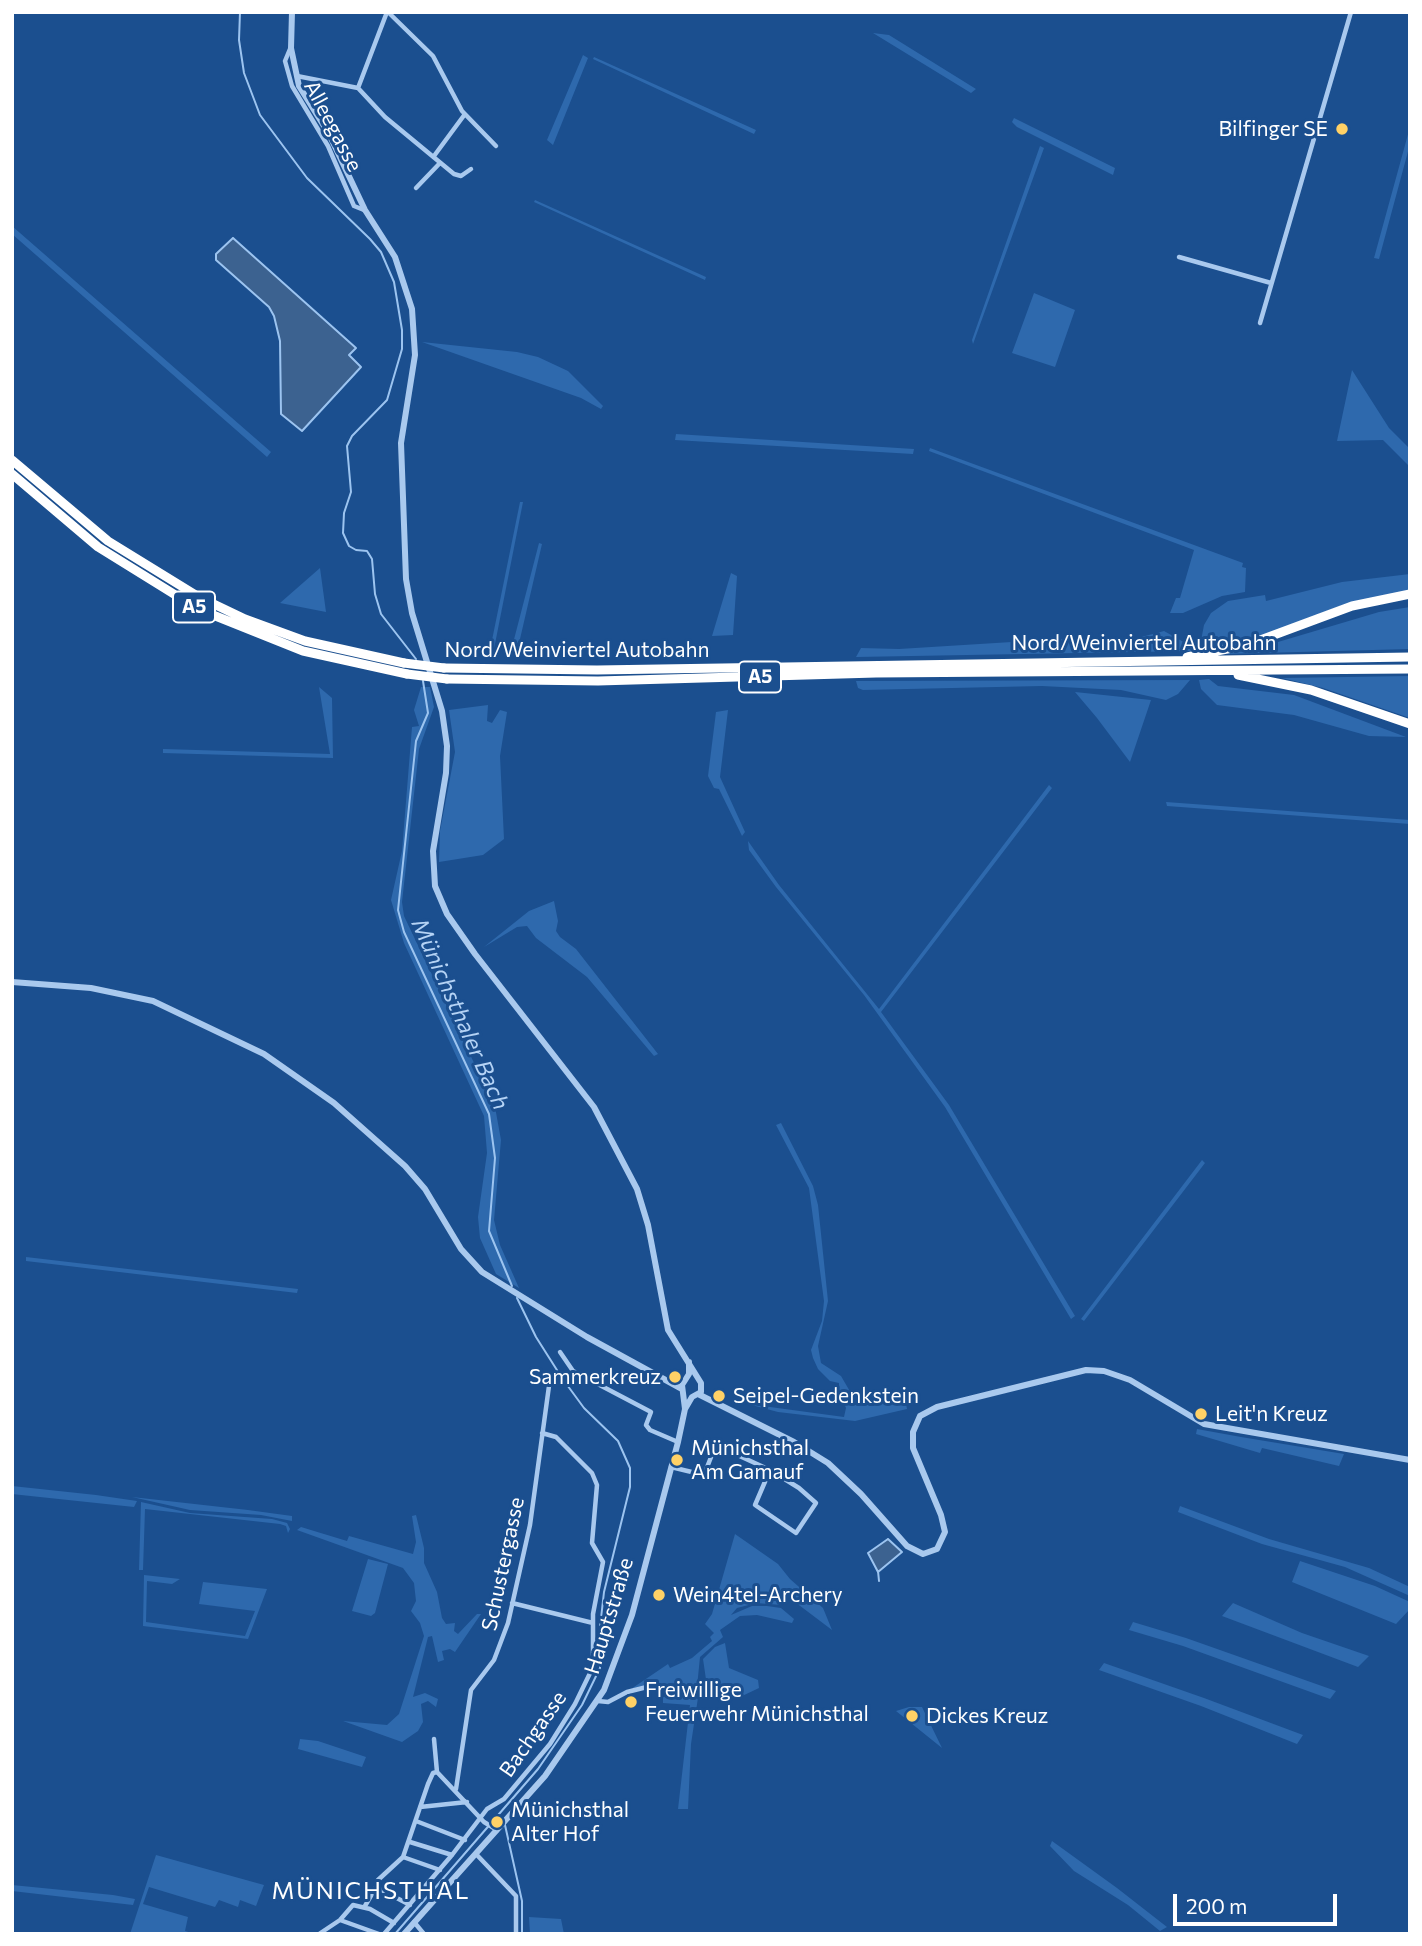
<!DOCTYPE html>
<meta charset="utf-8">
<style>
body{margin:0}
#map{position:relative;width:1422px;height:1946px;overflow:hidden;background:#1b4f8f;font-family:Commissioner,sans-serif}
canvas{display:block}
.frame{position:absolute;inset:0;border:14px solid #fff;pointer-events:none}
.scale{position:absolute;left:1173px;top:1894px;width:164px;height:32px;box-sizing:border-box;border:4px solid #fff;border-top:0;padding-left:9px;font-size:21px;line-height:24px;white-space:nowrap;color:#fff;-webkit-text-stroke:5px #1b4f8f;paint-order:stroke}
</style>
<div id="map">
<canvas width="1422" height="1946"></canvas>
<div class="frame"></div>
<div class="scale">200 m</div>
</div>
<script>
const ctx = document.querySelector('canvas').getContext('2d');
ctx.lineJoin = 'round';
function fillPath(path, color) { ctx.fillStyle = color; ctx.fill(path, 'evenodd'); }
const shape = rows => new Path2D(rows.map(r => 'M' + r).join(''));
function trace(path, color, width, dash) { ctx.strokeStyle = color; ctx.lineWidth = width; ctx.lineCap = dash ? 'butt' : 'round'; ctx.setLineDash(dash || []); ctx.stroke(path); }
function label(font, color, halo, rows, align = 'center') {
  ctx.font = font + ' Commissioner,sans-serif'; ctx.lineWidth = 6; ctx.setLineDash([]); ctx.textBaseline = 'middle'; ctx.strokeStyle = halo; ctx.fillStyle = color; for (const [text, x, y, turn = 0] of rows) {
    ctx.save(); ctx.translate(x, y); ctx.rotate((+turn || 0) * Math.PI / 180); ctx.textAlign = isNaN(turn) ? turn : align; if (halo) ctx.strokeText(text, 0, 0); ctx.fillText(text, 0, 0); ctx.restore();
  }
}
const green = shape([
 [873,33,889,35,976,89,971,93],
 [583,55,588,58,553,145,547,140],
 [594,57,756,130,754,134,593,59],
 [1014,118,1115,168,1113,175,1017,127,1012,122],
 [1410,127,1410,144,1379,259,1374,258],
 [1040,146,1044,148,973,344,972,340],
 [535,200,706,277,705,280,534,202],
 [12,226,271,452,267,457,12,234],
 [1034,293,1075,310,1055,367,1012,353],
 [422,342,517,352,538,357,568,371,603,406,601,409,581,398],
 [1352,370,1389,428,1410,449,1410,467,1383,440,1337,441],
 [676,434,914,449,913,454,675,440],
 [930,448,1243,563,1242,567,1246,568,1245,592,1222,596,1183,613,1170,613,1176,598,1180,598,1194,550,929,451],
 [520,502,523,502,494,649,490,650],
 [539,543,542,544,517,652,511,651],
 [320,568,326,612,280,603],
 [731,573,737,576,733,635,712,636],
 [1410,574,1410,590,1345,604,1267,634,1199,651,1204,625,1211,613,1228,601,1265,595,1266,601,1342,582],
 [1410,607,1410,649,1225,654,1251,650,1379,612],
 [1164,631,1189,645,1191,651,856,657,861,648,899,649,1060,639,1130,640],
 [1410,676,1410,718,1323,688,1282,678],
 [1209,679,1218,686,1294,695,1406,737,1369,736,1294,715,1217,705,1201,689,1199,680],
 [1190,680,1178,694,1166,700,1121,690,1042,686,863,690,858,688,856,681],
 [319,687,332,698,333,758,163,753,163,749,330,754],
 [421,687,430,687,434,707,419,749,402,902,404,916,495,1107,501,1140,494,1220,500,1245,519,1288,496,1274,480,1238,478,1217,487,1153,484,1116,404,943,391,900,402,851,412,727,419,726,414,710],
 [1075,692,1151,700,1130,762,1097,718],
 [488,705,487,721,492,723,500,710,507,712,500,756,504,839,483,855,439,862,440,831,455,752,449,710],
 [728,710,720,777,745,832,742,836,719,789,714,788,708,776,716,712],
 [1049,785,1052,788,881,1012,949,1105,1075,1316,1071,1319,945,1107,864,995,776,887,749,850,748,841,779,885,879,1009],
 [1166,802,1410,820,1410,824,1167,806],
 [554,901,558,921,556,931,560,937,576,949,658,1054,654,1056,587,977,536,938,527,926,517,927,484,947,529,911],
 [781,1123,813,1186,818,1205,828,1301,818,1346,821,1363,841,1376,855,1400,862,1405,905,1399,907,1409,855,1421,778,1412,748,1404,844,1417,846,1408,839,1391,839,1383,830,1381,818,1369,813,1358,811,1350,822,1321,824,1301,809,1188,776,1125],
 [1202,1160,1205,1163,1084,1321,1081,1319],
 [26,1257,298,1289,297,1293,26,1261],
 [1197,1429,1241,1437,1344,1454,1339,1466,1262,1448,1260,1453,1196,1434],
 [12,1486,96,1495,137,1501,134,1507,21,1495,12,1494],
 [132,1497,248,1510,292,1516,292,1521,261,1515,190,1510],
 [141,1502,190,1513,272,1519,287,1523,290,1529,288,1533,286,1526,280,1524,145,1509,143,1570,139,1570],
 [1180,1506,1269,1539,1369,1568,1410,1587,1410,1596,1345,1567,1262,1544,1178,1512],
 [416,1515,424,1548,424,1563,437,1592,442,1618,446,1624,455,1623,454,1631,458,1634,477,1614,481,1614,455,1652,450,1649,442,1651,444,1660,438,1662,432,1636,428,1637,413,1697,425,1693,438,1699,436,1707,428,1701,421,1704,423,1722,418,1731,402,1742,343,1721,387,1725,399,1714,424,1636,420,1623,411,1611,416,1601,414,1583,403,1568,297,1530,301,1527,347,1541,349,1536,413,1554,416,1542,412,1516],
 [735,1534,778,1564,790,1579,823,1608,832,1630,787,1596,782,1605,756,1603,737,1608,731,1615,752,1606,767,1606,781,1608,794,1619,792,1623,757,1615,740,1616,720,1630,723,1637,700,1657,697,1687,681,1690,677,1683,631,1689,668,1664,670,1668,692,1658,712,1641,710,1637,714,1633,705,1624,712,1614],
 [368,1559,388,1564,375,1613,371,1616,352,1611],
 [1300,1561,1375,1586,1410,1602,1410,1609,1396,1624,1292,1582],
 [144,1575,180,1579,172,1584,147,1581,146,1622,245,1636,255,1611,199,1604,203,1582,267,1589,248,1639,143,1626],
 [1233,1603,1302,1633,1369,1656,1358,1667,1222,1616],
 [1133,1622,1186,1638,1336,1691,1330,1699,1183,1646,1129,1630],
 [725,1643,729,1668,758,1680,759,1688,740,1697,709,1700,703,1659,715,1647],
 [1104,1663,1204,1698,1303,1735,1297,1744,1201,1706,1099,1670],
 [699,1691,691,1744,688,1809,678,1809,690,1705,663,1703,663,1697],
 [909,1707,922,1707,942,1748,896,1711],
 [300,1739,318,1741,366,1757,362,1767,298,1749],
 [1052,1841,1117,1888,1167,1927,1160,1931,1128,1905,1074,1871,1050,1846],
 [156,1855,264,1885,256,1906,240,1900,238,1907,219,1900,215,1907,149,1887,143,1904,188,1917,185,1931,195,1934,130,1934],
 [12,1885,113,1895,135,1899,133,1905,12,1891],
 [529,1917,561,1919,564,1934,530,1934]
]);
const water = shape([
 [233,238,356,348,349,355,361,367,302,431,281,414,280,341,274,316,269,307,216,260,216,254,233,238],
 [888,1539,902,1552,878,1572,868,1553,888,1539]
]);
const stream = shape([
 [240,12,239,40,244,73,260,115,307,178,370,239,381,252,394,282,402,330,402,349,387,400,352,436,347,446,351,492,344,513,343,533,349,546,356,550,367,551,372,559,375,594,381,614,416,659],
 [423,681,428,713,416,741,398,910,404,932,489,1114,495,1158,489,1231,512,1286],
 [878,1571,879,1581],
 [505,1825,522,1901,522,1934],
 [395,1934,538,1769,582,1705,600,1668,600,1627,604,1592,630,1487,630,1468,618,1441,584,1408,562,1378,536,1337,517,1298]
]);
const minor = shape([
 [388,12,433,56,462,111,496,146],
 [290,49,285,61,292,86,328,146,354,206,364,210],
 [297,76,358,88,385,117,454,174,461,176,471,169],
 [358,88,387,12],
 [434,156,465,114],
 [416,188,440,163],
 [1179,257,1271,283],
 [1260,323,1351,12],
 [560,1352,573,1371,651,1412,646,1425,650,1430,678,1442],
 [671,1467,704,1475,713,1452,720,1447,770,1470,799,1488,816,1503,796,1533,755,1505,770,1470],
 [512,1603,593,1623],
 [598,1701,608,1702,627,1692,651,1686,672,1692,737,1689],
 [434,1739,437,1772],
 [437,1772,484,1822,497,1830],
 [456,1789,471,1690,494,1660,508,1623,530,1525,549,1386,555,1379],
 [420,1807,467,1802],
 [416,1821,465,1840],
 [410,1842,452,1855],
 [476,1854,516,1896,516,1934],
 [403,1857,440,1870],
 [410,1905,376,1887,378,1880,403,1857,428,1784,433,1773,437,1772],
 [365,1906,376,1887],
 [340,1920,379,1934],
 [414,1922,424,1934],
 [319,1934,340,1920,353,1905,370,1909,394,1923],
 [384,1934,452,1855,487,1809,504,1799,550,1744,575,1704,593,1667,593,1614,603,1562,592,1543,597,1485,592,1473,556,1437,542,1433]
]);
const tertiary = shape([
 [292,12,291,48,299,86,329,134,365,210,395,257,412,309,415,355,401,443,406,579,412,613,442,711,447,746,446,773,433,851,435,886,447,914,475,954,594,1107,637,1189,648,1225,668,1330,701,1383,701,1392,692,1397,685,1409],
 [12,982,91,988,153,1001,264,1054,334,1103,405,1166,425,1189,461,1249,482,1272,587,1337,682,1389],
 [698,1394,794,1442,828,1463,861,1494,907,1546,923,1554,937,1549,945,1532,941,1515,913,1448,913,1432,920,1416,937,1407,1086,1370,1104,1371,1130,1380,1204,1424,1410,1460],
 [404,1934,545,1776,604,1690,632,1615,678,1442,685,1409,682,1385,689,1374,689,1362]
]);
const motorway = shape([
 [12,460,108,541,199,597,245,619,305,641,404,663],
 [12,474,98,547,198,609,303,651,407,674],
 [1187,657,1247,645,1352,606,1410,594],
 [444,668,597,670,1410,657],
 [1238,675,1311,690,1410,724],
 [447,679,598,681,876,673,1410,669]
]);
const rail = shape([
 [12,14,14,12]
]);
const motorwayBridge = shape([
 [404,663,444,668],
 [407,674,447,679]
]);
const markers = [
 [1342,129,7,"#ffd166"],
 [675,1377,7,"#ffd166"],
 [719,1396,7,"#ffd166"],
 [1201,1414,7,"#ffd166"],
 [677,1460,7,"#ffd166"],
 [659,1595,7,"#ffd166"],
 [631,1702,7,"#ffd166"],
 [912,1716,7,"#ffd166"],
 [497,1822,7,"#ffd166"]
];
const shields = [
 [194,607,42],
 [760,677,42]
];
const shieldNames = [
 ["A5",194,607],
 ["A5",760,677]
];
const streetNames = [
 ["Alleegasse",333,126,62],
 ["Nord/Weinviertel Autobahn",1144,643],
 ["Nord/Weinviertel Autobahn",577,650],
 ["Schustergasse",503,1564,-78],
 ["Hauptstraße",609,1616,-73],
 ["Bachgasse",533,1734,-55]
];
const poiNames = [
 ["Bilfinger SE",1328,129,"right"],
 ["Sammerkreuz",661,1377,"right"],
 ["Seipel-Gedenkstein",733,1396],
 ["Leit'n Kreuz",1215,1414],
 ["Münichsthal",691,1448],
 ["Am Gamauf",691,1472],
 ["Wein4tel-Archery",673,1595],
 ["Freiwillige",645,1690],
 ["Feuerwehr Münichsthal",645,1714],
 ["Dickes Kreuz",926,1716],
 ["Münichsthal",511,1810],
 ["Alter Hof",511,1834]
];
const waterNames = [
 ["Münichsthaler Bach",460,1014,66]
];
const quarterNames = [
 ["MÜNICHSTHAL",371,1891]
];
fillPath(green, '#2e69ad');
fillPath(water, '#3c6290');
trace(water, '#9cc4f0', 2);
trace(stream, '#9cc4f0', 2);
trace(minor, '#a9c9ee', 4.5);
trace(tertiary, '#a9c9ee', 6);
trace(motorway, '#fff', 9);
trace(rail, '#fff', 2, [12, 5]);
trace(motorwayBridge, '#fff', 9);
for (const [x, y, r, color] of markers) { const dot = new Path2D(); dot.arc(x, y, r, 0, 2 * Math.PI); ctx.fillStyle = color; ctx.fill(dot); trace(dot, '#1b4f8f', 2.5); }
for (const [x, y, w] of shields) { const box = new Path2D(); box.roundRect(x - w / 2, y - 15.5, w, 31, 5); ctx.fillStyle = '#1b4f8f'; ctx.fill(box); trace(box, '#fff', 2); }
label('bold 19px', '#fff', null, shieldNames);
label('21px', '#fff', '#1b4f8f', streetNames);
label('21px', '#fff', '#1b4f8f', poiNames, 'left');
label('italic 23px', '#b5d3f5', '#1b4f8f', waterNames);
ctx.letterSpacing = '2px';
label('24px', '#fff', '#1b4f8f', quarterNames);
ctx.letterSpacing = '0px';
</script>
